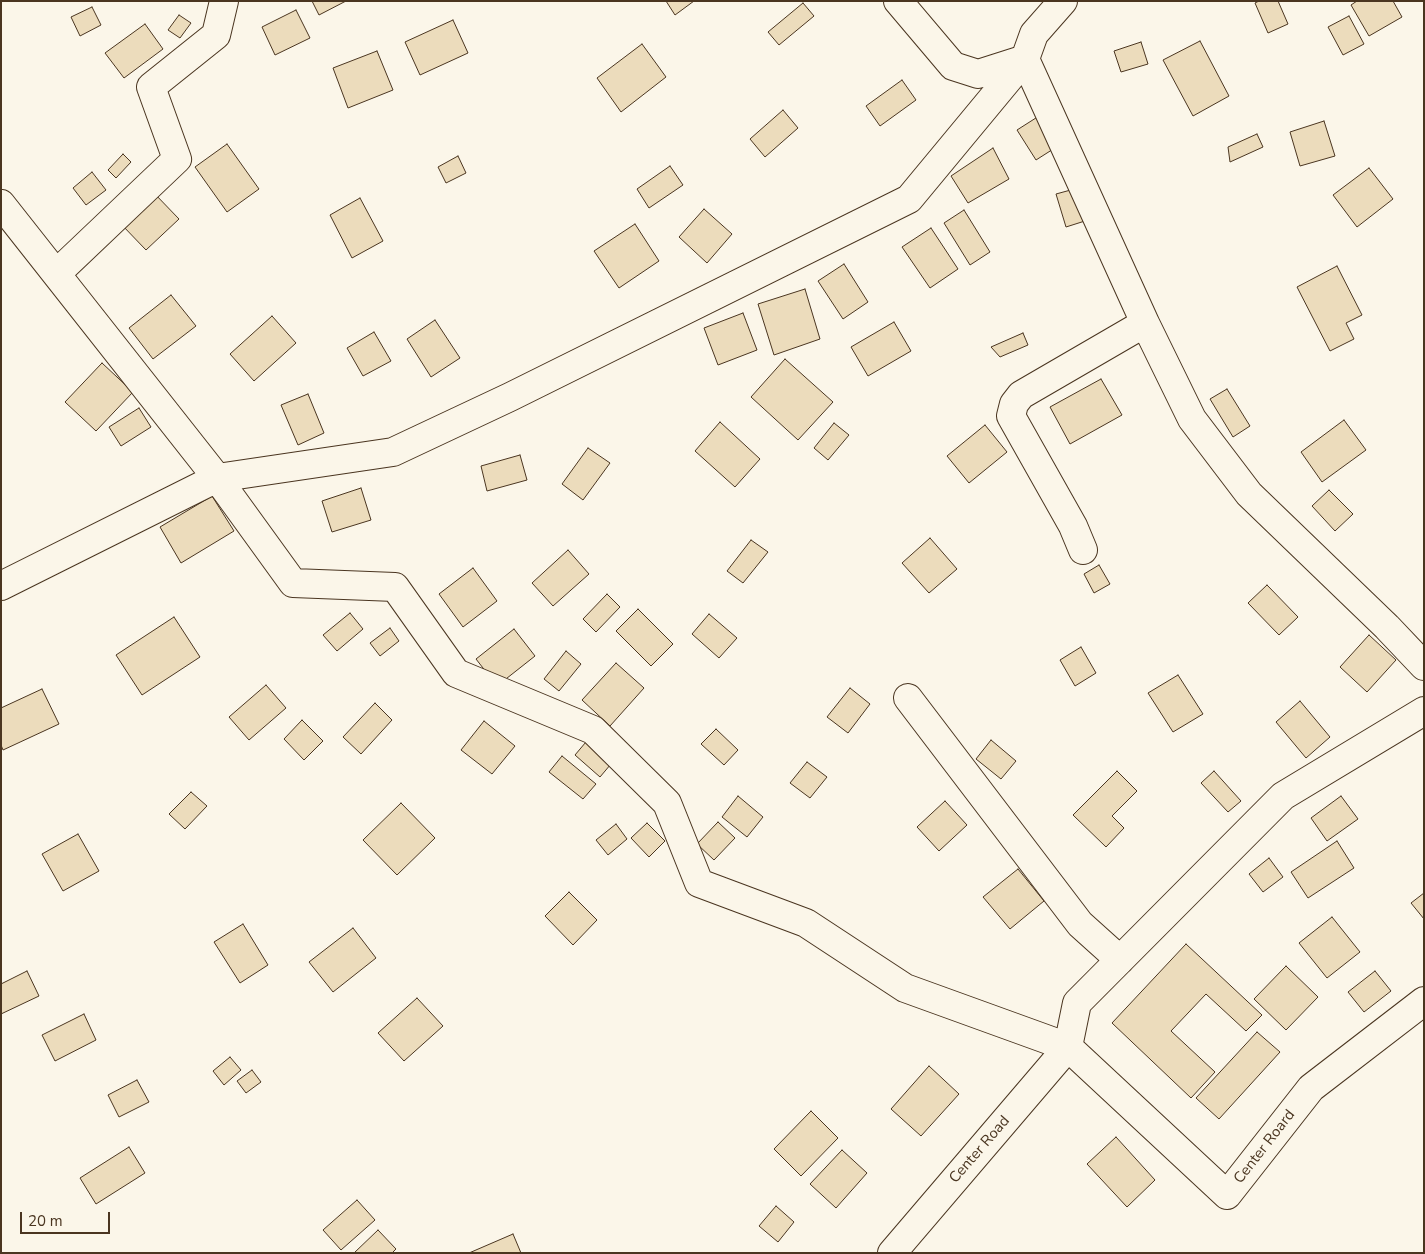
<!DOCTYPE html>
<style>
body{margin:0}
#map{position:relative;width:1425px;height:1254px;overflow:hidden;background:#fbf6e9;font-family:"Nunito Sans",sans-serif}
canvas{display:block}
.frame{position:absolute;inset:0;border:2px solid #4a3520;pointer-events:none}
.scale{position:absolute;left:20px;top:1212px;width:90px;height:22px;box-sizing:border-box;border:2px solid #4a3520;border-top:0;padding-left:6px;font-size:15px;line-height:18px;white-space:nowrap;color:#4a3520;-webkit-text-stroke:4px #fbf6e9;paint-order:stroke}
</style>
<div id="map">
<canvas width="1425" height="1254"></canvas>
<div class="frame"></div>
<div class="scale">20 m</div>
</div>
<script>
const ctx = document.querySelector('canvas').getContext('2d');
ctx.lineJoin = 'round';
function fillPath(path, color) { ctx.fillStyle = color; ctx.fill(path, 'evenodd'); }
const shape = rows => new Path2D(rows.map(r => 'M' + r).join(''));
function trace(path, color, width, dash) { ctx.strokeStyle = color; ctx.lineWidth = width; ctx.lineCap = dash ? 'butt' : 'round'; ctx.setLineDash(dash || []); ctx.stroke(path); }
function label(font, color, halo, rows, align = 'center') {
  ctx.font = font + ' "Nunito Sans",sans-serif'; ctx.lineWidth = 4; ctx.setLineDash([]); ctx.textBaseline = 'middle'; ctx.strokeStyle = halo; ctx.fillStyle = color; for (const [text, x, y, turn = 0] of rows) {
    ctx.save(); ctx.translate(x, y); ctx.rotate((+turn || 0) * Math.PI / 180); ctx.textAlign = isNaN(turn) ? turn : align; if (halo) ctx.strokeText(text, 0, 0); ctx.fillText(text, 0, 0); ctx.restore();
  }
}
const building = shape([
 [312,1,346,1,319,15,312,1],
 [666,1,694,1,675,15,666,1],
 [1259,1,1278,1,1288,24,1268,33,1255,3,1259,1],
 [1357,1,1393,1,1402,17,1369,36,1351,5,1357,1],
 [803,3,814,16,779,45,768,32,803,3],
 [92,7,101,25,80,36,71,17,92,7],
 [296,10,310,38,275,55,262,27,296,10],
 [179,15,191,23,180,38,168,30,179,15],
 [1349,16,1364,44,1343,55,1328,27,1349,16],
 [453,20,468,53,420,75,405,42,453,20],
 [145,24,163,49,124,78,105,53,145,24],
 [1200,41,1229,96,1193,116,1163,60,1200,41],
 [1141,42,1148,64,1121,72,1114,51,1141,42],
 [642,44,666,77,621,112,597,78,642,44],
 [377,51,393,90,348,108,333,68,377,51],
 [902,80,916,100,880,126,866,106,902,80],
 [783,110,798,128,765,157,750,139,783,110],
 [1039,116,1058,146,1036,160,1017,130,1039,116],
 [1324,121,1335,156,1300,166,1290,132,1324,121],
 [1257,134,1263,147,1230,162,1228,147,1257,134],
 [227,144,259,189,227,212,195,167,227,144],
 [993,148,1009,179,968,203,951,176,993,148],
 [123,154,131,162,116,178,108,170,123,154],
 [458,156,466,173,446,183,438,167,458,156],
 [670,166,683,185,649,208,637,189,670,166],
 [1369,168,1393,199,1357,227,1333,195,1369,168],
 [92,172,106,190,86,205,73,188,92,172],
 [1078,188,1088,220,1066,227,1056,194,1078,188],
 [153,192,179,219,146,250,121,224,153,192],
 [360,198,383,241,352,258,330,215,360,198],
 [704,209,732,234,707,263,679,237,704,209],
 [964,210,990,252,970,265,944,223,964,210],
 [635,224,659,261,619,288,594,251,635,224],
 [931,228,958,269,930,288,902,247,931,228],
 [844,264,868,302,843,319,818,281,844,264],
 [1337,266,1362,315,1346,323,1354,339,1330,351,1297,287,1337,266],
 [805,289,820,339,774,355,758,304,805,289],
 [171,295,196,326,153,359,129,328,171,295],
 [743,313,757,350,718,365,704,328,743,313],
 [272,316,296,343,254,381,230,354,272,316],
 [435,320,460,358,431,377,407,339,435,320],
 [894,322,911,351,868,376,851,347,894,322],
 [374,332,391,361,363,376,347,348,374,332],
 [1023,333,1028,345,1000,357,991,347,1023,333],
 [785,359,833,402,798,440,751,397,785,359],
 [102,363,133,392,96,431,65,402,102,363],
 [1101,379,1122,415,1070,444,1050,407,1101,379],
 [1227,389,1250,426,1233,437,1210,399,1227,389],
 [308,394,324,433,298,445,281,405,308,394],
 [139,408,151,427,121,446,109,427,139,408],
 [1344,420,1366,450,1322,482,1301,452,1344,420],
 [720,422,760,459,735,487,695,451,720,422],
 [834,423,849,435,828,460,814,448,834,423],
 [985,425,1007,452,969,483,947,456,985,425],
 [588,448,610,463,583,500,562,484,588,448],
 [520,455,527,480,487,491,481,466,520,455],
 [361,488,371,520,332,532,322,501,361,488],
 [1329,490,1353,514,1335,531,1312,506,1329,490],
 [212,496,234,531,181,563,160,527,212,496],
 [930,538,957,569,929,593,902,563,930,538],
 [751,540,768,552,743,583,727,571,751,540],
 [568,550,589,574,553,606,532,583,568,550],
 [1099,565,1110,584,1094,593,1084,574,1099,565],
 [473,568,497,601,463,627,439,594,473,568],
 [1267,585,1298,617,1279,635,1248,603,1267,585],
 [607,594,620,607,596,632,583,619,607,594],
 [638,609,673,644,651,666,616,631,638,609],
 [350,613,363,629,337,651,323,635,350,613],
 [709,614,737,638,719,658,692,634,709,614],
 [174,617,200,657,142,695,116,655,174,617],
 [390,628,399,641,380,656,370,643,390,628],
 [514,629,535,656,497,686,476,659,514,629],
 [1369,635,1396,660,1367,692,1340,667,1369,635],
 [1081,647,1096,673,1075,686,1060,660,1081,647],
 [566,651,581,664,559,691,544,679,566,651],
 [616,663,644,688,610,726,582,700,616,663],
 [1178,675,1203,714,1173,732,1148,693,1178,675],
 [266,685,286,708,249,740,229,717,266,685],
 [850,688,870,704,848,733,827,717,850,688],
 [42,689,59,724,3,750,1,745,1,708,42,689],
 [1300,701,1330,737,1306,758,1276,722,1300,701],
 [375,703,392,720,361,754,343,737,375,703],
 [302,720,323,741,304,760,284,739,302,720],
 [484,721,515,746,492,774,461,750,484,721],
 [716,729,738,750,724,765,701,744,716,729],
 [591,736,616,758,600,777,575,755,591,736],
 [991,740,1016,761,1001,779,976,759,991,740],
 [562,756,596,784,583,799,549,772,562,756],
 [807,762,827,777,810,798,790,783,807,762],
 [1117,771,1137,791,1112,816,1124,828,1106,847,1073,815,1117,771],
 [1214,771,1241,801,1228,812,1201,783,1214,771],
 [191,792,207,806,185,829,169,814,191,792],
 [738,796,763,817,747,837,722,817,738,796],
 [1341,796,1358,819,1327,841,1311,818,1341,796],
 [945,801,967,825,939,851,917,827,945,801],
 [401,803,435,838,397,875,363,840,401,803],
 [718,822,735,838,714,860,697,844,718,822],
 [647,823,665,841,649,857,631,838,647,823],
 [616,824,627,839,608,855,596,840,616,824],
 [78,834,99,871,63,891,42,854,78,834],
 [1337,841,1354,868,1308,898,1291,872,1337,841],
 [1269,858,1283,877,1263,892,1249,874,1269,858],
 [1018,869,1044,901,1010,929,983,897,1018,869],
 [569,892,597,920,573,945,545,916,569,892],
 [1424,893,1424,919,1411,903,1424,893],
 [1332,917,1360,952,1327,978,1299,943,1332,917],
 [243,924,268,965,240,983,214,942,243,924],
 [353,928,376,958,333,992,309,962,353,928],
 [1186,944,1262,1015,1246,1031,1206,994,1171,1031,1215,1072,1191,1098,1112,1023,1186,944],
 [1286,966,1318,997,1286,1030,1254,999,1286,966],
 [27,971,39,996,1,1014,1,984,27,971],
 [1375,971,1391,991,1364,1012,1348,992,1375,971],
 [417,998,443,1026,404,1061,378,1033,417,998],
 [84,1014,96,1040,55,1061,42,1035,84,1014],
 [1257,1032,1280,1052,1219,1119,1196,1098,1257,1032],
 [230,1057,241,1070,224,1085,213,1071,230,1057],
 [929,1066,959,1094,921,1136,891,1109,929,1066],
 [252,1070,261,1082,246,1093,237,1081,252,1070],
 [137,1080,149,1102,119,1117,108,1095,137,1080],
 [811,1111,838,1138,801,1176,774,1149,811,1111],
 [1116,1137,1155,1180,1127,1207,1087,1164,1116,1137],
 [129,1147,145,1173,96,1204,80,1178,129,1147],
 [842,1150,867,1173,836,1208,810,1184,842,1150],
 [357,1200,375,1220,341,1250,323,1230,357,1200],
 [776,1206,794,1222,778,1242,759,1226,776,1206],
 [378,1230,396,1249,392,1253,354,1253,378,1230],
 [513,1234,521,1253,469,1253,513,1234]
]);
const street = shape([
 [898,1,953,66,978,74,1025,59],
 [1025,59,1145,323,1021,395,1014,404,1011,416,1073,526,1083,550],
 [1,204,217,478,293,583,395,587,456,673,593,730,667,803,699,883,806,923,905,988,1068,1047,1227,1195,1311,1088,1424,1001],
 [57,273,177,159,151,87,216,35,224,1],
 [1145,323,1192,419,1249,494,1387,627,1424,666],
 [1,586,217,478,393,452,510,397,909,199,1025,59,1034,34,1063,1],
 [908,698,1080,924,1120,960],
 [892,1253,1068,1047,1077,1003,1283,796,1424,711]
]);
const streetNames = [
 ["Center Roard",1265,1147,-52],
 ["Center Road",980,1150,-49]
];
fillPath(building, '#ecdcbc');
trace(building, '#4a3520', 1);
trace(street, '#4a3520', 30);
trace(street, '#fbf6e9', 28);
label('15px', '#4a3520', '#fbf6e9', streetNames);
</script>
